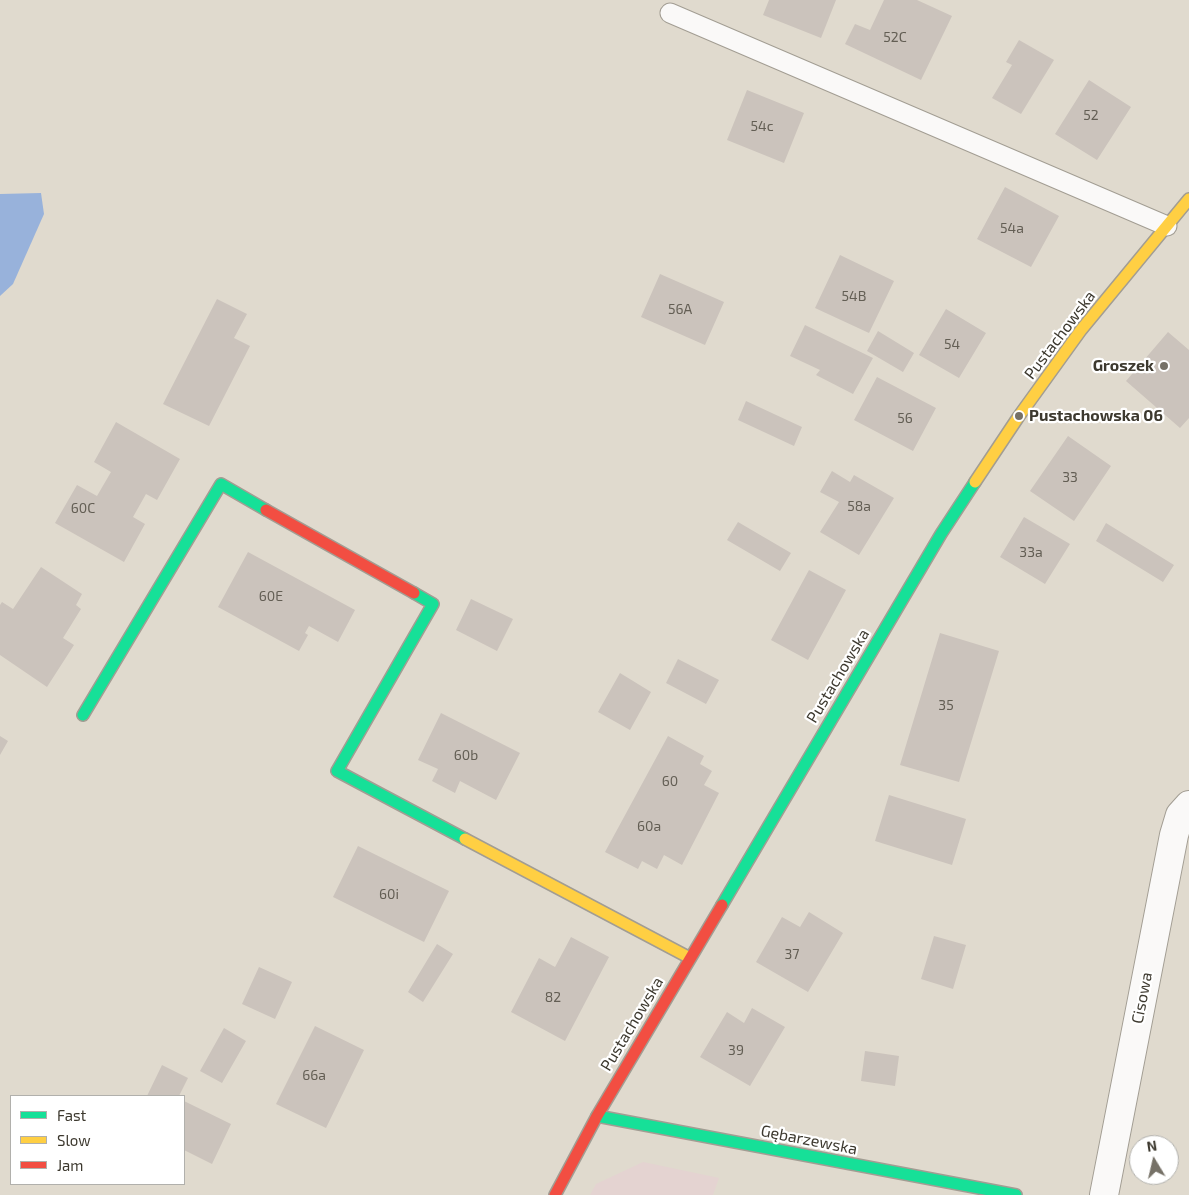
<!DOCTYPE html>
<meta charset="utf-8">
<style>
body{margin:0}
#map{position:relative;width:1189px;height:1195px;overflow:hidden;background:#e0dace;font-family:"Exo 2",sans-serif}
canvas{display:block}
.legend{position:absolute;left:10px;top:1095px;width:175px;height:90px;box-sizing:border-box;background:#fff;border:1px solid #b1b0ac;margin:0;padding:6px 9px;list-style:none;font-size:15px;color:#3d392f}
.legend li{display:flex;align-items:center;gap:10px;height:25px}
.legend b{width:25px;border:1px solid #b1b0ac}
.north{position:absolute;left:1129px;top:1135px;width:50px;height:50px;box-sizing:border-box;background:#fff;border:1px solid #b1b0ac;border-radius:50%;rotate:351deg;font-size:14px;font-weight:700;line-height:20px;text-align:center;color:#3d392f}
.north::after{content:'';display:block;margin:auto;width:18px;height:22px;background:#767167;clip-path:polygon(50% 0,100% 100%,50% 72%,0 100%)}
</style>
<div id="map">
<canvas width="1189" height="1195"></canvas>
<ul class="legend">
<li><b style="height:6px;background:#16e098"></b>Fast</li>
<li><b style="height:6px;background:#ffcf43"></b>Slow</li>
<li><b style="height:6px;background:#f24e42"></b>Jam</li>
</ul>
<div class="north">N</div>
</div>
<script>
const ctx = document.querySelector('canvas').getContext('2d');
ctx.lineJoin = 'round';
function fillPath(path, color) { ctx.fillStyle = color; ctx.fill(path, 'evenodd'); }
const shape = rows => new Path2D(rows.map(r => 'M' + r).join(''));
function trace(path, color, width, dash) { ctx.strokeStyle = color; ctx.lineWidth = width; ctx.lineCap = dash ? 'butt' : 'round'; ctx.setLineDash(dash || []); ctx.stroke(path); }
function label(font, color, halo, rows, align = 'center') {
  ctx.font = font + ' "Exo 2",sans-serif'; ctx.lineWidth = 4.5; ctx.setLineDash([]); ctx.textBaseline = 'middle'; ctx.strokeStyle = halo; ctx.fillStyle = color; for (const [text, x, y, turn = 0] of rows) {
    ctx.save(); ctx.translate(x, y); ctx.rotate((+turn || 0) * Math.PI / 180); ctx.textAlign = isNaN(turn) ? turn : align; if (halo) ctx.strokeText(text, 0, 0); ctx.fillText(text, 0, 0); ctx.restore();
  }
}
const commercial = shape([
 [643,1162,719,1178,713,1195,590,1195,596,1184]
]);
const water = shape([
 [41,193,44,214,13,284,0,296,0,194]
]);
const building = shape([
 [769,0,836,0,821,38,763,15],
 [884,0,917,0,952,16,921,80,845,44,855,24,870,30],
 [1019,40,1054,60,1021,114,992,98,1012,65,1006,62],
 [1089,80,1131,107,1097,160,1055,134],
 [747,90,804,113,784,163,727,140],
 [1005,187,1059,216,1031,267,977,239],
 [840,255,894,281,869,333,815,308],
 [660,274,724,302,705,345,641,317],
 [217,299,247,314,234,338,250,346,209,426,163,404],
 [946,309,986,333,959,378,919,355],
 [805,325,873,358,853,394,816,375,820,370,790,356],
 [878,331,914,353,903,372,867,351],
 [1168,332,1189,350,1189,418,1180,428,1126,381],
 [877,377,936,408,913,451,854,420],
 [746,401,802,427,794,446,738,420],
 [116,422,180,459,157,500,146,494,133,517,145,524,124,562,55,523,77,485,97,496,111,472,94,462],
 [1068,436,1111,466,1074,521,1030,491],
 [832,471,850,482,854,475,894,498,859,555,820,532,839,502,820,492],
 [1024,517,1070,544,1045,584,1000,557],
 [738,522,791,553,780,571,727,540],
 [1106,523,1174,565,1163,582,1096,541],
 [248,552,355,610,338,642,309,626,305,633,308,635,299,651,218,607],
 [41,567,82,594,76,605,81,609,63,638,74,645,47,687,0,655,0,605,2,602,13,609],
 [809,570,846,590,808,660,771,640],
 [471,599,513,619,497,651,456,630],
 [940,633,999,651,959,782,900,765],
 [678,659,719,680,706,704,666,683],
 [620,673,651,692,630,730,598,712],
 [441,713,520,753,496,800,460,781,455,793,432,781,438,769,418,760],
 [0,736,8,741,0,755],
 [668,736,704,756,700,764,712,771,704,785,719,793,682,865,664,855,657,869,642,861,638,869,605,852],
 [889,795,966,819,952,865,875,841],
 [358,846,449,891,424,942,333,897],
 [809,912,843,933,808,992,756,962,782,917,800,927],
 [934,936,966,945,953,989,921,979],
 [571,937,609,957,565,1041,511,1012,539,958,555,967],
 [437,944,453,954,423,1002,408,992],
 [259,967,292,982,275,1019,242,1004],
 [752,1008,785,1027,750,1086,700,1057,727,1012,744,1023],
 [315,1026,364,1050,326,1128,276,1104],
 [224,1028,246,1041,222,1083,200,1071],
 [865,1051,899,1056,895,1086,861,1081],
 [162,1065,188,1078,179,1096,147,1096],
 [184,1101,231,1124,212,1164,184,1150]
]);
const lane = shape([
 [670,13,1167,226]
]);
const street = shape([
 [1104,1195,1174,835,1180,815,1189,805]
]);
const fast = shape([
 [414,593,433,604,337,771,465,839],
 [83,715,221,484,266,510],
 [722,905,941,534,975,482],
 [597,1116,1016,1195]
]);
const slow = shape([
 [975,482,1019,416,1081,330,1189,199],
 [465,839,690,958]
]);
const jam = shape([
 [266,510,414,593],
 [555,1195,597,1116,722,905]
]);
const markers = [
 [1164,366,5,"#767167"],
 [1019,416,5,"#767167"]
];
const numberNames = [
 ["52C",895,37],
 ["52",1091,115],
 ["54c",762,126],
 ["54a",1012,228],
 ["54B",854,296],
 ["56A",680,309],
 ["54",952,344],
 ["56",905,418],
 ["33",1070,477],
 ["58a",859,506],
 ["60C",83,508],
 ["33a",1031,552],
 ["60E",271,596],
 ["35",946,705],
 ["60b",466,755],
 ["60",670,781],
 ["60a",649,826],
 ["60i",389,894],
 ["37",792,954],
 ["82",553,997],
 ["39",736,1050],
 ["66a",314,1075]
];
const streetNames = [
 ["Pustachowska",1060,335,-53],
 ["Pustachowska",838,676,-59],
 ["Cisowa",1142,998,-79],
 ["Pustachowska",632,1024,-59],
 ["Gębarzewska",809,1140,11]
];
const poiNames = [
 ["Groszek",1154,366],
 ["Pustachowska 06",1029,416,"left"]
];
fillPath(commercial, '#e4d3d1');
fillPath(water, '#98b2db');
fillPath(building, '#cbc3bc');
trace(lane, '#a29d93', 21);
trace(street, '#a29d93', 30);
trace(fast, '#a29d93', 14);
trace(slow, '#a29d93', 14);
trace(jam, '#a29d93', 14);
trace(lane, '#faf9f8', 19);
trace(street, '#faf9f8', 28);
trace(fast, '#16e098', 11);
trace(slow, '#ffcf43', 11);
trace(jam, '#f24e42', 11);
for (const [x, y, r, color] of markers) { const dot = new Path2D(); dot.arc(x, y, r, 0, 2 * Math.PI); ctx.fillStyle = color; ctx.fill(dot); trace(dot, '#fff', 2); }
label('14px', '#635e54', null, numberNames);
label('16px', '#3d392f', '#fff', streetNames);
label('bold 16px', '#3d392f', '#fff', poiNames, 'right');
</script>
